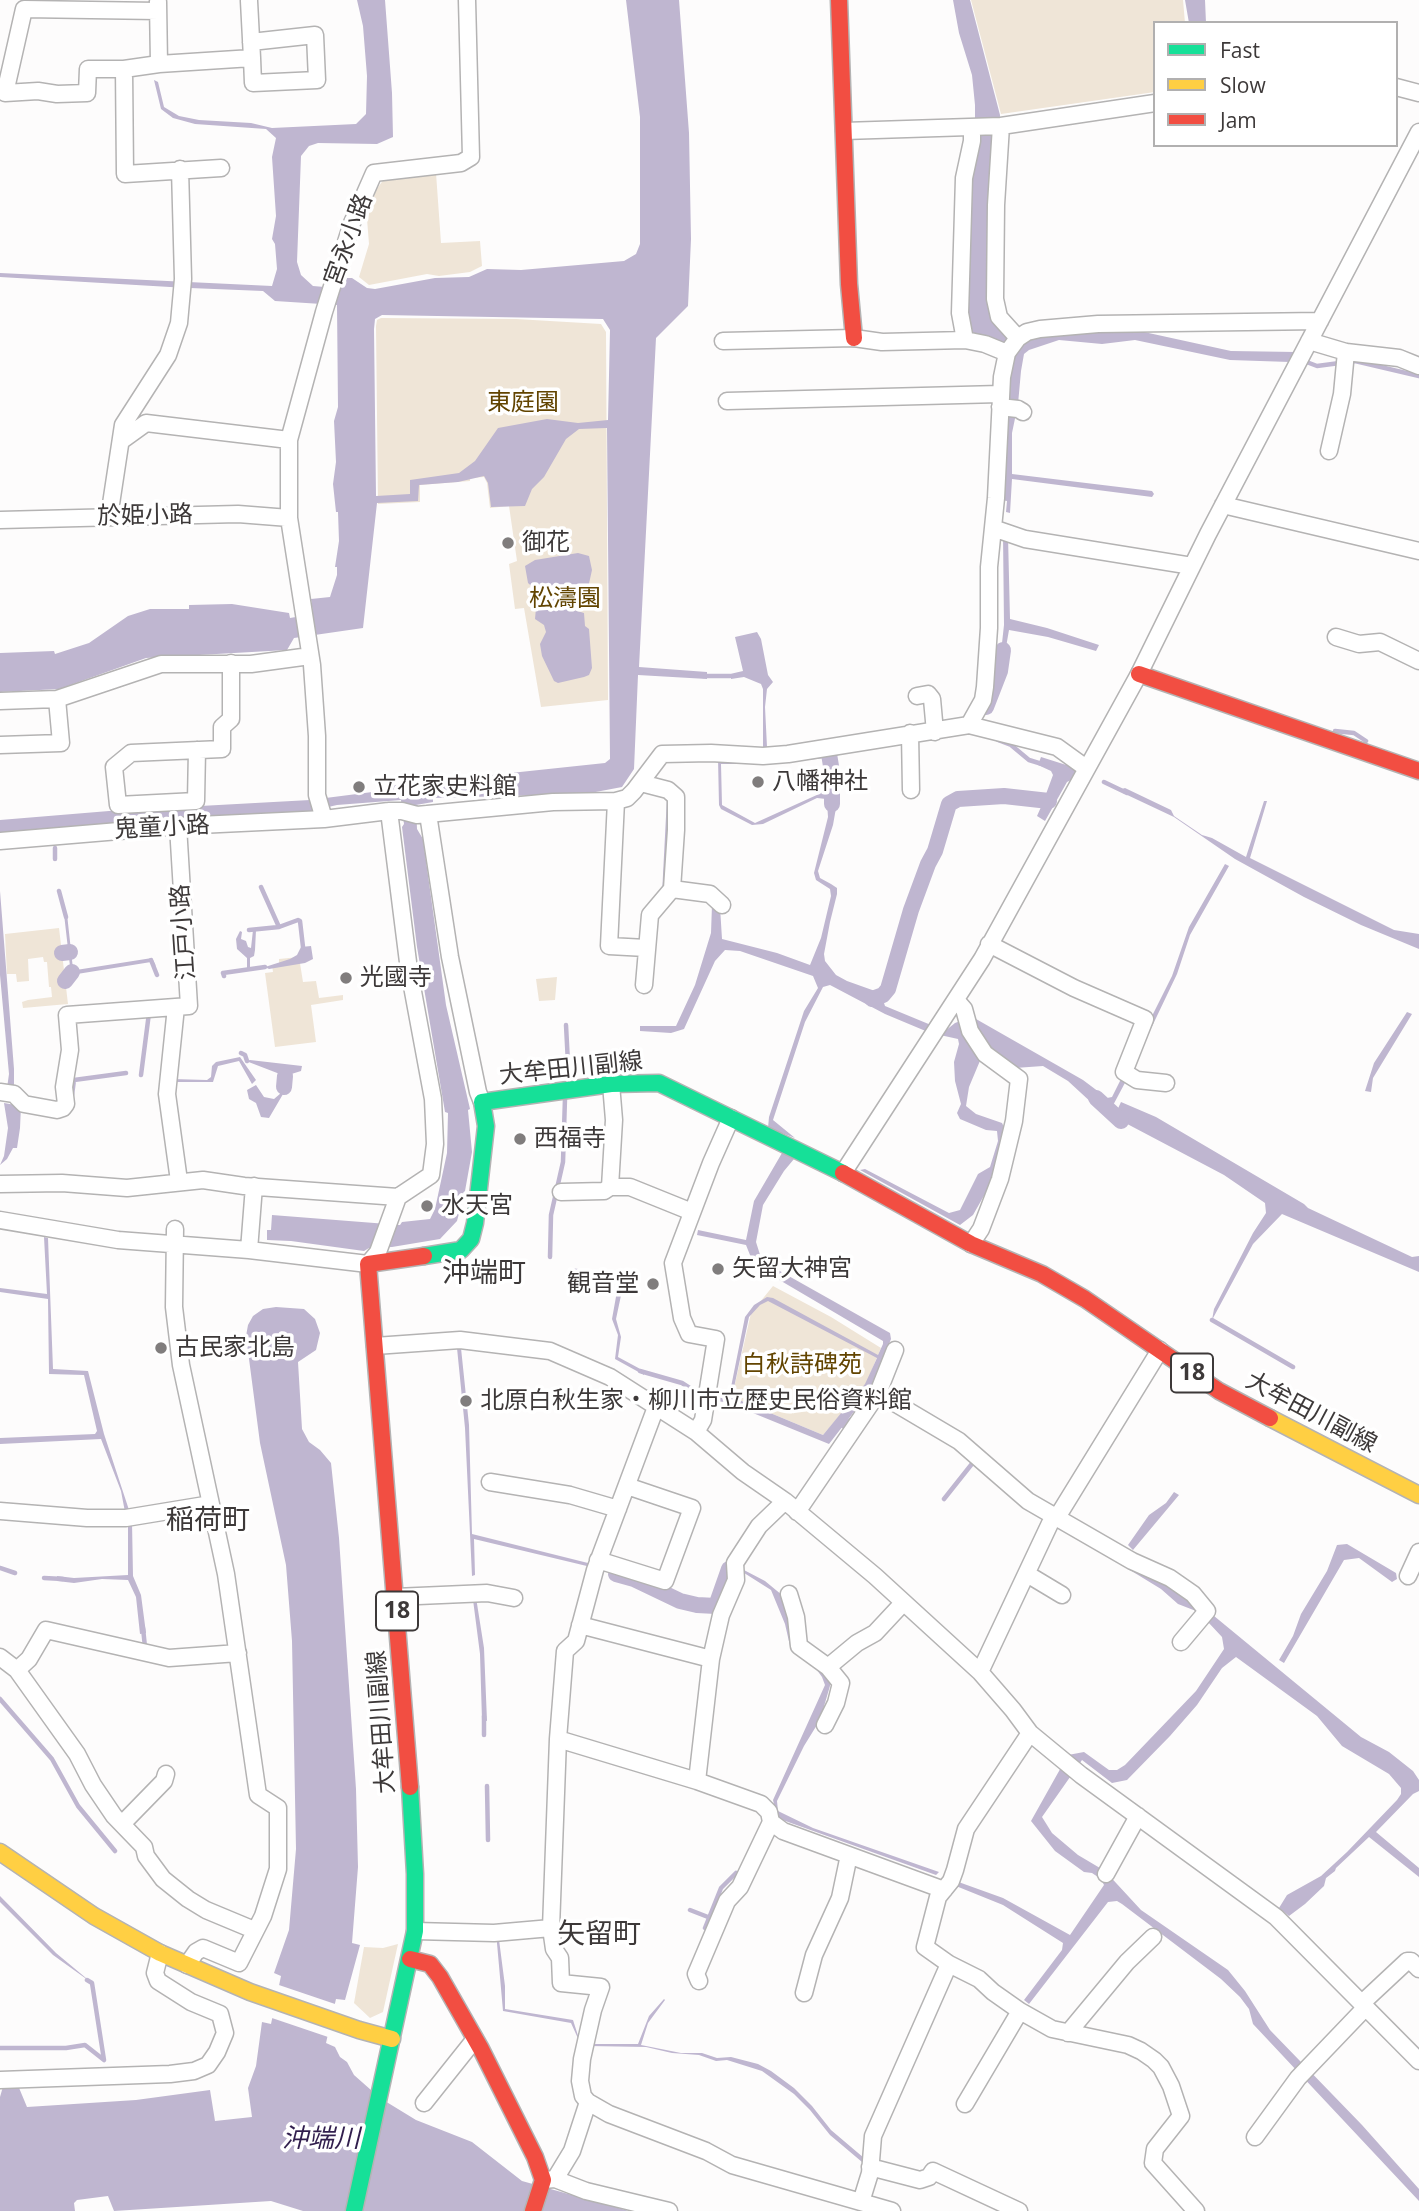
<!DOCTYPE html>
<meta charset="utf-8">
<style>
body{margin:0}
#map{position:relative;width:1419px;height:2211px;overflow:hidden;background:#fdfcfc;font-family:"Open Sans",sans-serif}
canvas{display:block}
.legend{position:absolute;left:1153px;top:21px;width:245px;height:126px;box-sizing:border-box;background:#fff;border:2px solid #b1b0b0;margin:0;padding:9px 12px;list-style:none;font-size:21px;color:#3d3939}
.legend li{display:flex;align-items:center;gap:14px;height:35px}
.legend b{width:35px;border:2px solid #b1b0b0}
</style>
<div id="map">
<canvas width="1419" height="2211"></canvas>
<ul class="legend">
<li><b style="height:9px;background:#16e098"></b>Fast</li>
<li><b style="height:9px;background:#ffcf43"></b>Slow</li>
<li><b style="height:9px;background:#f24e42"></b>Jam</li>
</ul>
</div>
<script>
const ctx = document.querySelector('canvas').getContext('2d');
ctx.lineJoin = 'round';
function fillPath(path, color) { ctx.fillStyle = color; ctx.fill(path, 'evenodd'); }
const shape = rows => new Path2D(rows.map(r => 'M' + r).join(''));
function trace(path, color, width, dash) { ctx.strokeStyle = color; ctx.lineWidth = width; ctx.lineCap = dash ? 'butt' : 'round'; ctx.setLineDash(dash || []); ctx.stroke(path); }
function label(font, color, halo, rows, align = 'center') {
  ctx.font = font + ' "Open Sans","Noto Sans JP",sans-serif'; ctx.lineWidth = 7; ctx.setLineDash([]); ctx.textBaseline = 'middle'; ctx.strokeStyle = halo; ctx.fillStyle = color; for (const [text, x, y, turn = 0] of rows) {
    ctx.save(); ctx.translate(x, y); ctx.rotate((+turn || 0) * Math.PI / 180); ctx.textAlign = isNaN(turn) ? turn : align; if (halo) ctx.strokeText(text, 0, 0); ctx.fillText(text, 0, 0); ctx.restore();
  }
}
const green = shape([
 [971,0,1183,0,1185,23,1155,23,1155,92,1001,114],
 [436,173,441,243,480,241,482,266,470,272,439,276,427,274,369,285,359,277,369,244,367,219,376,190,384,179],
 [381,318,516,319,601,324,606,332,608,700,541,707,524,608,515,609,509,564,517,561,509,506,490,508,487,483,484,477,470,478,470,481,420,485,420,502,378,504,376,326,377,320],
 [59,928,68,1004,23,1008,22,1002,28,1000,52,997,51,987,49,987,47,962,44,962,43,957,28,959,29,981,17,982,16,974,7,974,5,934],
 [299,957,303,982,316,981,319,998,343,995,343,1000,311,1005,316,1042,275,1047,265,973,273,972,272,965,279,964,279,959],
 [557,977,555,1000,539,1001,536,979],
 [773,1286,831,1317,881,1348,865,1386,823,1435,732,1397,751,1313],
 [398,1944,383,2012,370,2018,354,2003,364,1947,383,1948]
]);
const water = shape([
 [357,0,385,0,392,93,393,137,377,144,318,143,309,146,301,156,297,262,301,275,313,286,336,288,339,279,345,278,352,278,367,288,375,289,435,278,469,277,487,269,521,270,624,261,636,254,640,244,640,117,626,0,679,0,689,133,691,239,688,306,656,338,639,667,707,672,707,679,638,675,634,769,622,787,585,794,433,798,433,802,416,805,417,829,423,839,446,1005,470,1109,468,1110,472,1152,465,1191,457,1221,440,1239,392,1247,369,1248,364,1251,291,1241,267,1240,267,1230,271,1230,272,1215,400,1225,402,1222,430,1219,435,1209,447,1153,448,1113,445,1112,417,947,402,827,404,824,401,800,337,805,311,811,307,816,0,833,0,820,109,811,310,800,388,790,388,786,605,763,610,759,607,428,579,429,566,439,544,477,532,489,525,506,491,507,488,483,484,476,458,482,419,485,418,501,377,503,363,628,294,638,287,650,146,658,59,689,0,692,0,653,54,651,55,654,89,643,128,616,150,609,189,609,189,605,232,604,289,613,290,618,313,614,311,599,330,597,337,575,337,567,335,567,339,541,338,512,336,512,333,484,336,462,334,421,338,407,337,305,275,301,263,291,190,288,155,390,137,420,135,418,187,288,0,277,0,273,272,286,277,269,275,244,272,239,276,216,272,157,276,138,266,129,195,124,173,118,161,109,154,80,158,82,164,107,179,116,199,120,251,123,272,128,356,124,366,114,367,76,363,26],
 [382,315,603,319,610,330,608,420,578,423,547,419,498,428,475,461,459,473,410,480,410,494,376,496,374,329,375,319],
 [953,0,970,0,1000,115,991,267,1010,335,1009,345,971,336,967,329,967,218,975,144,975,105,972,75,959,33],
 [1185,0,1205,0,1206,23,1189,23],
 [1072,331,1144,332,1231,351,1296,352,1290,362,1230,360,1135,340,1102,344,1059,340,1029,350,1024,354,1021,371,1018,404,1012,433,1012,474,1152,491,1154,494,1152,497,1012,479,1010,513,1006,512,1007,501,1001,500,1011,355,1027,339],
 [1003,535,1008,536,1010,619,1047,628,1099,645,1096,651,1048,637,1009,630,1002,670,999,670,1004,625],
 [578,553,589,556,592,570,588,588,573,605,574,610,584,613,585,626,589,629,592,668,589,675,584,677,558,683,554,681,542,656,540,644,546,632,544,625,535,619,536,608,549,593,549,589,537,591,528,583,525,566,535,560],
 [757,632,761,639,768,675,773,682,767,689,765,707,767,747,763,747,763,689,761,684,744,677,731,679,730,674,743,671,735,637],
 [905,742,834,756,829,754,826,758,767,764,721,764,722,805,755,823,819,794,830,786,831,783,834,782,836,808,833,825,818,871,820,878,831,884,837,888,837,894,830,922,824,954,825,961,836,975,847,981,875,991,885,987,890,990,884,1003,885,1006,931,1025,928,1032,885,1014,830,985,823,987,805,1022,773,1120,795,1138,768,1128,769,1117,804,1011,818,988,813,976,740,951,725,950,715,961,684,1029,671,1033,640,1031,640,1026,676,1026,695,985,711,933,712,905,708,902,672,898,662,894,667,797,668,795,668,885,711,898,720,907,722,939,777,953,810,965,821,938,831,896,830,889,816,880,814,873,828,817,827,802,826,799,817,798,763,824,752,825,721,809,719,805,718,758],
 [1041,757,1079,769,1075,778,1067,782,1045,821,1037,816,1041,807,1039,803,1031,800,1033,796,1042,797,1046,794,1053,775,1051,771,1038,765],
 [1125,788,1171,810,1174,816,1202,835,1212,838,1246,857,1264,801,1267,801,1250,858,1394,930,1419,934,1419,949,1361,925,1304,897,1235,859,1174,817,1123,793,1122,789],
 [1225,864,1229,866,1190,935,1177,974,1136,1060,1150,1020,1172,976,1189,927],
 [0,891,14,1069,14,1089,7,1088,9,1074,0,975],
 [64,914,67,914,73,969,76,970,152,958,156,966,151,962,71,975],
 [253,930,256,930,255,950,254,956,250,958,250,969,247,970,247,958,237,949,236,939,240,931,242,932,241,939,246,941,248,947,251,948],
 [311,946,313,959,305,963,269,969,265,967,290,959,297,955,301,947],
 [1407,1012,1412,1014,1373,1078,1371,1092,1365,1091,1374,1063],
 [969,1015,1083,1080,1107,1098,1112,1097,1123,1075,1127,1079,1110,1111,1106,1116,1068,1081,1043,1066,1015,1068,993,1054],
 [963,1020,982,1056,969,1087,966,1106,976,1114,1002,1123,1004,1127,994,1178,973,1215,960,1225,860,1170,865,1169,949,1213,960,1210,978,1174,990,1167,998,1141,997,1131,986,1130,960,1119,957,1113,961,1104,955,1081,954,1062,959,1044,958,1039,940,1035,955,1023],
 [240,1057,256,1080,252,1084,239,1061,218,1066,213,1082,172,1082,172,1079,207,1080,211,1077,212,1066,216,1062],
 [246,1061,250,1060,302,1066,301,1071,285,1076],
 [256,1085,264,1097,274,1099,281,1093,283,1086,286,1089,269,1118,261,1117,256,1103,249,1099,247,1090],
 [1121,1102,1156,1117,1304,1204,1308,1208,1412,1257,1419,1256,1419,1272,1282,1214,1253,1244,1212,1320,1214,1309,1253,1233,1266,1213,1265,1203,1224,1175,1114,1117],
 [4,1103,21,1106,20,1128,17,1148,13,1148,7,1159,0,1165,4,1156,8,1128],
 [782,1153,794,1159,784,1171,763,1205,756,1242,762,1261,890,1333,891,1339,870,1391,829,1444,726,1402,712,1401,712,1394,729,1397,745,1317,754,1305,767,1297,773,1298,878,1355,883,1344,883,1341,754,1265,746,1245,697,1235,698,1230,746,1240,754,1201],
 [768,1301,877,1358,865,1384,823,1435,732,1397,749,1317,760,1305],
 [44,1237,48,1238,53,1369,88,1371,104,1434,129,1510,125,1512,121,1491,101,1439,0,1444,0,1438,95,1434,97,1431,84,1375,49,1374,48,1299,0,1292,0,1288,47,1294],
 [571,1268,615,1274,621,1277,623,1286,616,1319,621,1337,618,1357,644,1371,644,1375,615,1359,618,1335,612,1319,619,1280,613,1277,570,1273],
 [276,1307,304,1309,315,1319,320,1333,316,1350,298,1362,302,1429,309,1442,320,1450,331,1463,339,1538,356,1789,358,1867,352,1943,360,1945,345,2000,336,1999,326,2043,335,2047,340,2057,347,2062,354,2075,380,2098,416,2120,472,2142,522,2181,629,2211,303,2211,271,2201,114,2211,108,2196,77,2200,74,2203,75,2211,0,2211,0,2097,4,2083,17,2083,27,2107,136,2100,210,2090,215,2121,252,2117,248,2088,256,2066,262,2022,271,2024,281,1976,274,1973,289,1930,296,1849,292,1641,286,1565,260,1443,246,1336,248,1325,253,1316,263,1309],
 [457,1348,461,1348,469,1425,472,1534,592,1564,591,1567,474,1539,475,1575,472,1576,465,1428],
 [1174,1492,1179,1495,1133,1550,1128,1545,1149,1515,1166,1503],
 [128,1522,132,1522,133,1576,141,1595,146,1633,140,1634,136,1597,128,1580,102,1579,74,1583,57,1581,57,1576,74,1578,128,1575],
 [1071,1534,1144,1566,1199,1607,1196,1611,1178,1604,1161,1589],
 [1347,1544,1396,1573,1397,1579,1392,1582,1359,1558,1344,1560,1284,1663,1279,1660,1293,1636,1301,1614,1327,1571,1337,1545],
 [742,1569,765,1581,788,1600,793,1634,832,1679,820,1720,804,1746,777,1801,778,1811,813,1828,939,1872,936,1875,777,1818,773,1800,825,1685,822,1677,814,1666,790,1646,785,1624,771,1590,741,1571],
 [475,1591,484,1648,487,1721,482,1720,480,1654,472,1592],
 [1208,1611,1361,1737,1389,1752,1413,1771,1419,1780,1419,1791,1413,1794,1376,1832,1419,1868,1419,1877,1369,1837,1336,1868,1335,1871,1326,1878,1324,1886,1305,1904,1289,1916,1279,1908,1287,1895,1321,1876,1347,1852,1397,1800,1401,1794,1401,1788,1389,1774,1342,1746,1317,1716,1236,1657,1222,1668,1197,1705,1170,1736,1127,1780,1112,1783,1082,1760,1042,1817,1052,1833,1078,1855,1105,1871,1141,1910,1228,1970,1245,1991,1270,2030,1362,2125,1419,2189,1419,2201,1253,2024,1249,2009,1240,1997,1221,1979,1122,1904,1117,1901,1108,1902,1029,2004,1024,2000,1062,1950,1063,1943,1003,1905,951,1884,953,1880,1003,1898,1070,1935,1104,1885,1101,1879,1092,1873,1084,1872,1055,1851,1031,1821,1068,1755,1084,1752,1109,1770,1117,1770,1125,1765,1196,1691,1224,1649,1222,1637,1208,1622],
 [0,1896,56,1953,92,1983,53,1955,0,1902],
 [496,1932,498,1932,505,1986,505,2009,573,2020,581,2045,571,2023,503,2011],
 [664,1999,665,2000,648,2023,641,2045,681,2053,702,2053,717,2058,731,2057,758,2064,771,2071,794,2088,812,2106,831,2130,864,2158,862,2162,830,2135,810,2110,794,2094,762,2071,727,2060,716,2061,699,2055,672,2053,646,2047,589,2046,589,2044,638,2044,649,2016]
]);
const pier = shape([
 [276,1984,338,2005,331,2038,269,2017]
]);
const stream = shape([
 [1304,361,1317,366,1355,361,1419,376],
 [703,676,730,676],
 [1335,731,1354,733,1366,741],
 [998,740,1011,745,1029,760,1042,764],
 [1104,782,1127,793],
 [55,859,55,848],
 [261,887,279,927,298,920,300,921,303,947],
 [59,891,66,917],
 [249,930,279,927],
 [151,960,157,975],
 [224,976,223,973,265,967],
 [566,1025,569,1083],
 [241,1053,245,1055,247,1061],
 [141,1075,149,1013],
 [72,1095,74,1080,126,1073],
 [550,1257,551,1215,563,1162,565,1098],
 [1212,1320,1293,1367],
 [640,1371,682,1383,702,1396],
 [843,1426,854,1417,862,1400],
 [944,1499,975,1460],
 [0,1568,15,1573],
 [44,1578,63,1579],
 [143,1628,145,1647],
 [0,1699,52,1759,78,1806,115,1851],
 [484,1716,484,1735],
 [487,1786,488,1840],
 [690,1910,708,1917],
 [705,1928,721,1888,736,1873],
 [0,2048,66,2048,85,2045,104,2060,92,1983,87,1980]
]);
const canal = shape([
 [986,707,1000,671,1003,650],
 [829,754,832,772,832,804],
 [62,953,70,952],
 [65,981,72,972],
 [872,999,883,995,888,989,911,910,928,864,935,851,949,804,958,799,1004,796,1049,801],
 [284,1087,285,1076],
 [1096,1098,1121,1121],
 [616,1574,634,1579,680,1601,697,1605,716,1606,729,1569]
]);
const street = shape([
 [158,2,159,64,124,69,125,174,221,168],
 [251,42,315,35,317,80,253,83,252,58],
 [159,64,252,58,249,1],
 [124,69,88,69,87,93,57,94,38,91,5,93,24,9,158,11],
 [1396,87,1419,93],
 [1001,126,996,205,995,299,999,317,1018,338],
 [844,131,1001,126,1155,103],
 [965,340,960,313,964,178,972,141,972,128],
 [723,341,854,338,882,342,965,340,985,344,1007,353],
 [1309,341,1346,352,1399,358,1419,366],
 [727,401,1000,394],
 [1000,407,1018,409,1023,412],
 [121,441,146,423,289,440],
 [1329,451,1342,394,1346,352],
 [1223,505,1419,551],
 [109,517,123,425,168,355,179,323,183,279,180,169],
 [0,520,238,514,289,518],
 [993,528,1025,539,1192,566],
 [1336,637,1359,644,1380,642,1419,661],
 [917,696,928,694,932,699,935,732],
 [0,701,57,699,161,664,251,664,310,656],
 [969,725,983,700,985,687,989,628,989,567,996,498,1002,377,1007,353,1018,338,1027,332,1040,329,1098,324,1320,321],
 [910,733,911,790],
 [0,745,61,743,57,699],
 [197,750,196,801,118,805,114,767,131,753,222,749,222,727,231,719,231,663],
 [641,783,668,790,676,797,676,830,672,889,650,915,644,985],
 [616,801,609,946,646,948],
 [428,814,450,957,478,1092,482,1102],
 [324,819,317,795,317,736,312,665,289,518,289,440,324,312,352,223,374,173,461,163,471,157,467,0],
 [0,841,178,826,324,819,389,811,402,811,417,815,553,802,616,801,627,798,634,791,662,754,711,753,763,756,788,754,969,725,1057,747,1086,768],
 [672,889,710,894,722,905],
 [989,944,1074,988,1145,1019,1124,1072,1137,1080,1166,1083],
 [956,1000,964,1009,970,1031,985,1054,1019,1079,1014,1121,1000,1179,981,1229,971,1244],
 [176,1007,167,1094,179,1181],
 [0,1092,14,1094,24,1104,57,1110,63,1108,66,1104,64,1087,70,1050,67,1015,189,1006,178,826],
 [843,1173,982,959,1139,674,1208,534,1419,132],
 [0,1184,62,1183,127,1188,203,1180,244,1186,398,1197],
 [610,1187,614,1120,611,1084],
 [561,1192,604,1191,610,1187,630,1187,692,1212],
 [0,1220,118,1240,249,1250,368,1264,378,1252,398,1197,431,1175,435,1144,433,1099,409,970,389,811],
 [175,1229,174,1307,181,1365,226,1574,258,1795,278,1808,278,1869,263,1916,239,1963,203,1948,196,1952,187,1965],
 [249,1250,254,1186],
 [375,1346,460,1340,550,1351,610,1377,696,1432,743,1472,785,1501,875,1576,980,1672,1013,1710,1030,1733,1081,1775,1276,1917,1419,2061],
 [878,1393,959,1441,1028,1501,1132,1561,1170,1578,1193,1594,1207,1611,1181,1642],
 [656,1407,595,1570,576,1641,565,1651,558,1739,551,1928,554,1949,560,1958,561,1983,601,1987,593,2010,582,2059,580,2081,583,2096,588,2102,609,2114,706,2151,732,2165,892,2211],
 [696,1432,703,1420,716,1339,689,1334,682,1318,673,1263,711,1163,731,1118],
 [490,1482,570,1495,618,1509],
 [0,1511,87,1518,126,1518,211,1504],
 [797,1512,878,1393,895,1350],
 [1056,1519,1160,1350],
 [598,1560,665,1581,692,1508,627,1486],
 [1027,1574,1062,1595],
 [1408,1576,1419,1552],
 [789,1594,796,1617,799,1646,828,1667,841,1683,836,1703,825,1725],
 [395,1597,487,1593,514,1598],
 [580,1625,711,1659],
 [0,1657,17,1670,77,1754,93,1785,114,1816,144,1847,146,1856,163,1879,188,1899,206,1910,254,1930],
 [828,1667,857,1643,875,1633,903,1603],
 [17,1670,29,1659,46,1630,169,1658,238,1653],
 [980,1672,1053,1517],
 [1030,1733,966,1829,955,1870,951,1881,938,1897,925,1947,949,1964,979,1979,993,1992,1020,2011,1052,2029,1128,2045,1141,2051,1154,2060,1161,2067,1171,2086,1181,2116,1155,2149,1153,2163,1196,2211],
 [558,1739,697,1781,761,1804,769,1812,771,1822,783,1831,944,1890],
 [697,1781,711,1659,721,1615,736,1580,735,1563,759,1526,785,1501],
 [123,1823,164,1781,166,1774],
 [1106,1874,1138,1816],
 [415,1931,494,1933,551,1928],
 [699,1981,696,1974,727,1901,740,1887,771,1822],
 [804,1993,814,1955,840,1898,849,1855],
 [1362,2003,1407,1961,1411,1961,1419,1969],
 [1068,2033,1127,1962,1153,1937],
 [0,2080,170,2074,194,2071,208,2065,217,2052,225,2033,220,2014,191,2002,158,1981,155,1973,160,1953],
 [424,2103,475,2039],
 [965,2104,1020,2011],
 [1255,2137,1298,2078,1366,2007],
 [870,2167,920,2180,929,2177,933,2171,1019,2211],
 [555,2179,572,2151,588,2102],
 [543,2180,555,2179,586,2191,669,2211],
 [861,2202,870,2173,873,2136,949,1964]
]);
const fast = shape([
 [424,1256,461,1250,471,1239,475,1223,486,1126,482,1102,611,1084,659,1083,843,1173],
 [354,2211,415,1931,415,1874,410,1787]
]);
const slow = shape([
 [1270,1418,1419,1495],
 [0,1852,94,1916,160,1953,250,1992,359,2030,392,2039]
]);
const jam = shape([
 [839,0,849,284,854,338],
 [1139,674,1419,771],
 [843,1173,971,1244,1042,1274,1085,1299,1219,1391,1270,1418],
 [410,1787,368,1264,424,1256],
 [410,1959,430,1964,440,1977,481,2049,535,2157,543,2180,533,2211]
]);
const markers = [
 [508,543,7,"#807d7d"],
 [758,782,7,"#807d7d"],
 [359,787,7,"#807d7d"],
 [346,978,7,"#807d7d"],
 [520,1139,7,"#807d7d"],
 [427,1206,7,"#807d7d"],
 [718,1269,7,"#807d7d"],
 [653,1284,7,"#807d7d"],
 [161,1348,7,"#807d7d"],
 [466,1401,7,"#807d7d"]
];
const shields = [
 [1192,1373,42],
 [397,1611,42]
];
const shieldNames = [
 ["18",1192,1373],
 ["18",397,1611]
];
const streetNames = [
 ["宮永小路",349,240,-70],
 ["於姫小路",145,516,-1],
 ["鬼童小路",162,828,-3],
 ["江戸小路",184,932,-94],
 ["大牟田川副線",571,1069,-6],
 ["大牟田川副線",1311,1413,28],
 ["大牟田川副線",382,1722,-94]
];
const parkNames = [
 ["東庭園",523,403],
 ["松濤園",565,599],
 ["白秋詩碑苑",802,1365]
];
const poiNames = [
 ["御花",522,543],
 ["八幡神社",772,782],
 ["立花家史料館",373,787],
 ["光國寺",360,978],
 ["西福寺",534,1139],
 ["水天宮",441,1206],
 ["矢留大神宮",732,1269],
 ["観音堂",639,1284,"right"],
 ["古民家北島",175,1348],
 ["北原白秋生家・柳川市立歴史民俗資料館",480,1401]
];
const waterNames = [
 ["沖端川",321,2140]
];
const quarterNames = [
 ["沖端町",484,1274],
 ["稲荷町",208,1521],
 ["矢留町",599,1935]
];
fillPath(green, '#efe5d7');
fillPath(water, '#bfb6d0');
fillPath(pier, '#fdfcfc');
trace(stream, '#bfb6d0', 4.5);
trace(canal, '#bfb6d0', 16);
trace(street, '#b4b3b3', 19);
trace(fast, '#b4b3b3', 19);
trace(slow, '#b4b3b3', 19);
trace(jam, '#b4b3b3', 19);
trace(street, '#fff', 16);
trace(fast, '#16e098', 16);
trace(slow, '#ffcf43', 16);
trace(jam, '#f24e42', 16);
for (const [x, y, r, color] of markers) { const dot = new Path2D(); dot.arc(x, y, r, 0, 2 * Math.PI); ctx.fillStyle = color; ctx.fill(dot); trace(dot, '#fff', 2.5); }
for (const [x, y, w] of shields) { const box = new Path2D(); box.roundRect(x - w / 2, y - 19.5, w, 39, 5); ctx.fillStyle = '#fff'; ctx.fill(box); trace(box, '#3d3939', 2); }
label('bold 23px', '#3d3939', null, shieldNames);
label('24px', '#3d3939', '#fff', streetNames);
label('24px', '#624400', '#fff', parkNames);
label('24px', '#3d3939', '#fff', poiNames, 'left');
label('italic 26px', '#311e4d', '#fff', waterNames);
label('28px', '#3d3939', '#fff', quarterNames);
</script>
